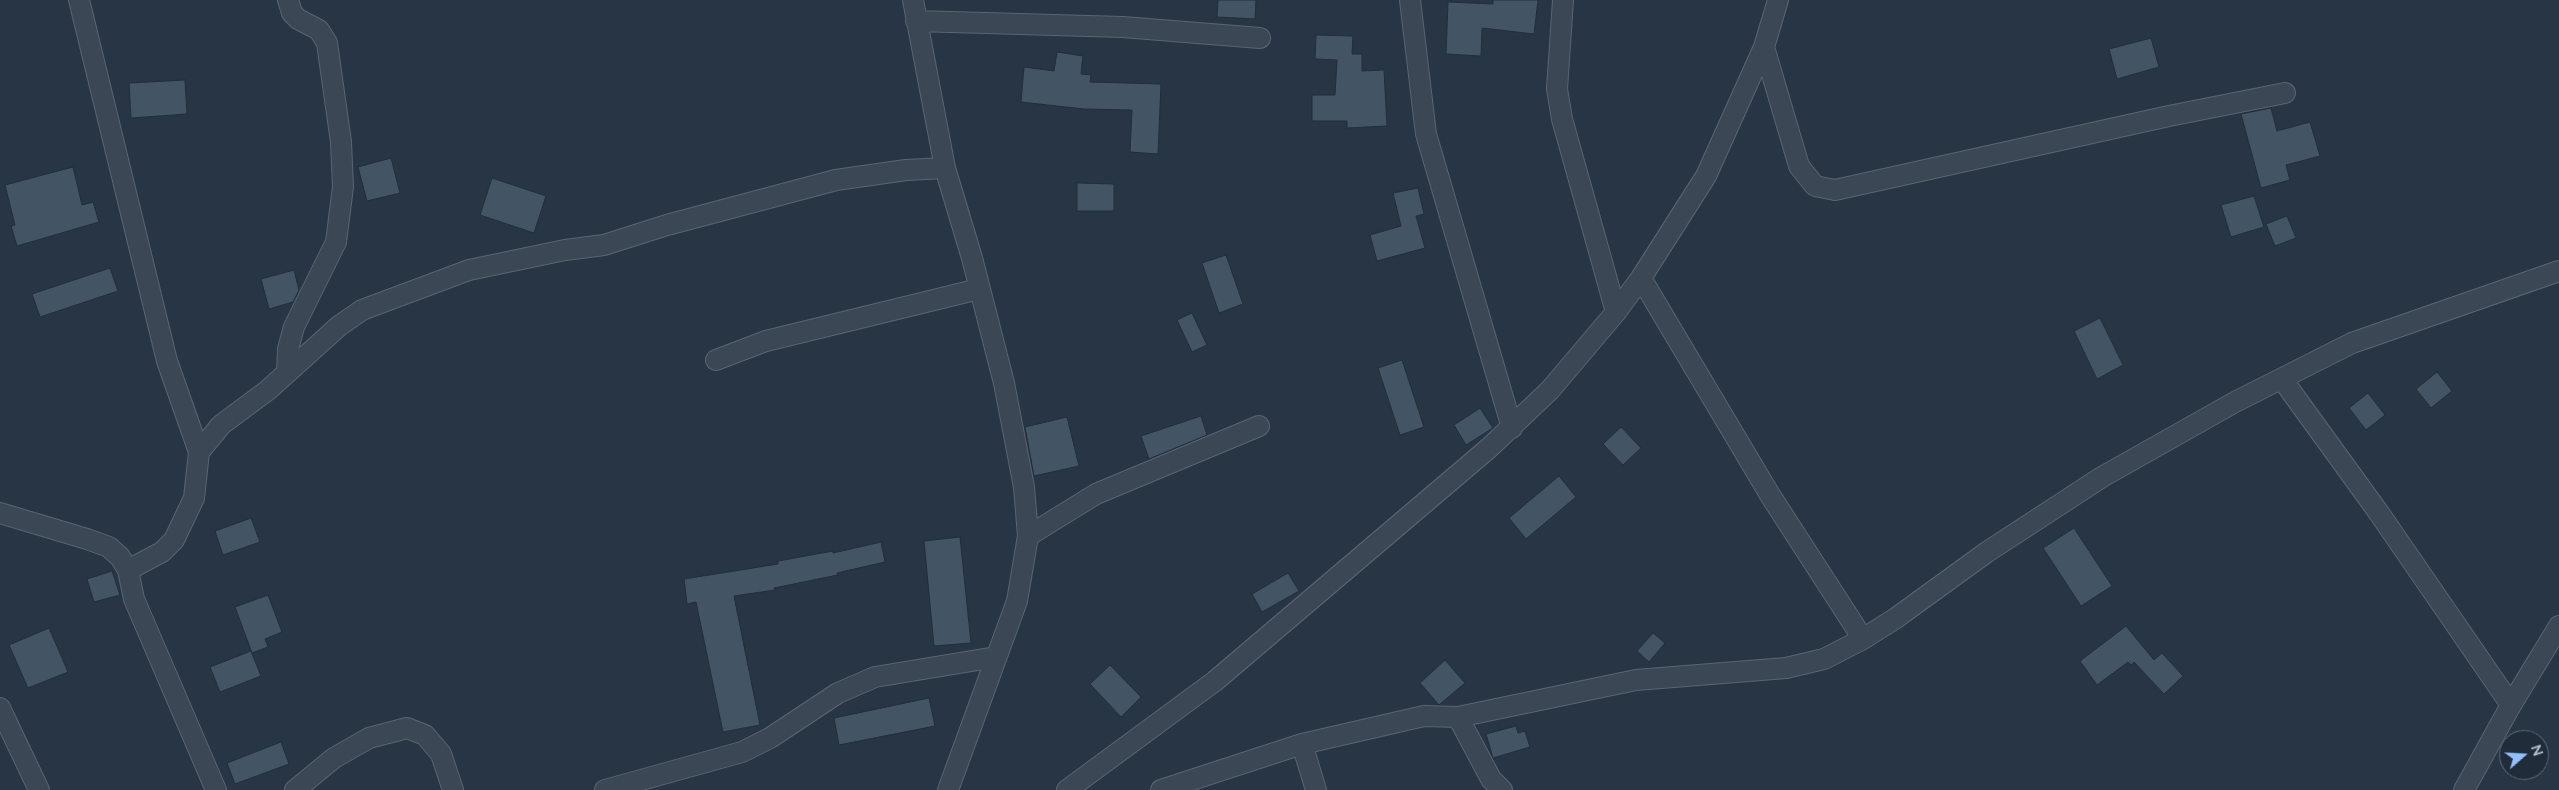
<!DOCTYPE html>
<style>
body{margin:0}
#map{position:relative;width:2559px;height:790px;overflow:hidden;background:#273545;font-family:Lato,sans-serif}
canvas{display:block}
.north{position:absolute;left:2499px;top:730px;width:50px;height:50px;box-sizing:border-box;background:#202c3a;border:1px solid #5d6875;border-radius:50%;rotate:71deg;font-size:14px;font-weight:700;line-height:20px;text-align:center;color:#b9c2ce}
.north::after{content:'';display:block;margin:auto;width:18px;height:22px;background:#90bffc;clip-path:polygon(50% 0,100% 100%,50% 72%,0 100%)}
</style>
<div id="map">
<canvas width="2559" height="790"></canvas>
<div class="north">N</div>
</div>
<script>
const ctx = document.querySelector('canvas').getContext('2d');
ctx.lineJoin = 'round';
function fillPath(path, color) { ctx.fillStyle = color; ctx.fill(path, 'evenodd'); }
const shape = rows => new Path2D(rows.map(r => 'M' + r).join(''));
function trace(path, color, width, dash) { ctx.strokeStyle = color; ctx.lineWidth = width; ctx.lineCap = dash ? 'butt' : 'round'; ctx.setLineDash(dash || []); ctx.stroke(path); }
const building = shape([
 [1218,0,1256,0,1255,19,1217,17,1218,0],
 [1493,0,1538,0,1534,34,1482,28,1481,56,1446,54,1448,2,1493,4,1493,0],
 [1316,35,1353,36,1352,54,1362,54,1362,71,1384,70,1387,126,1347,128,1347,121,1312,121,1312,95,1335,95,1337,60,1315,59,1316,35],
 [2151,38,2159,67,2117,79,2109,49,2151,38],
 [1057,52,1083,56,1081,74,1091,75,1090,82,1161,84,1158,154,1130,152,1132,110,1084,109,1021,102,1024,67,1054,71,1057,52],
 [185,80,187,114,131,118,129,83,185,80],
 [2271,108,2277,131,2310,122,2320,156,2286,165,2290,180,2261,188,2241,114,2271,108],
 [391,158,400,193,367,201,358,167,391,158],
 [73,167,82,205,93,202,99,222,17,246,11,226,15,225,5,185,73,167],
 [492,178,546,196,534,233,480,215,492,178],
 [1077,183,1114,184,1114,211,1077,211,1077,183],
 [1418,188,1424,214,1416,216,1425,248,1377,261,1370,235,1401,226,1393,193,1418,188],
 [2254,196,2264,227,2231,237,2221,205,2254,196],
 [2287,216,2296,238,2275,246,2266,224,2287,216],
 [1226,255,1243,304,1219,313,1202,263,1226,255],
 [110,268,118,291,40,317,32,294,110,268],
 [294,270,299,290,293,302,269,309,261,279,294,270],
 [1192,313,1207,345,1192,352,1177,320,1192,313],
 [2100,318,2123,365,2097,379,2074,331,2100,318],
 [1402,360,1424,427,1400,435,1378,368,1402,360],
 [2437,372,2452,391,2431,408,2416,389,2437,372],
 [2368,393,2385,415,2366,430,2349,408,2368,393],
 [1480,408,1493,428,1466,445,1454,425,1480,408],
 [1201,416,1207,435,1149,459,1141,436,1201,416],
 [1067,417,1079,466,1034,476,1025,427,1067,417],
 [1621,427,1641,448,1623,465,1603,444,1621,427],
 [1559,476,1576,497,1526,539,1509,518,1559,476],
 [251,518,260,542,223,555,215,531,251,518],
 [2074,528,2112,586,2081,606,2043,548,2074,528],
 [960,537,971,643,934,646,924,541,960,537],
 [881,542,885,562,837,573,838,575,774,588,775,590,734,596,760,725,723,732,696,602,687,604,684,579,778,564,778,561,833,551,833,553,881,542],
 [112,571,120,595,94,602,87,579,112,571],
 [1288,573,1299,591,1262,612,1252,594,1288,573],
 [268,595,282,632,265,639,268,647,252,653,235,607,268,595],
 [2126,626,2154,660,2162,653,2183,676,2164,694,2134,662,2131,665,2128,662,2097,685,2080,661,2126,626],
 [49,628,68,672,28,688,9,645,49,628],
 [1653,633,1665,643,1649,662,1637,651,1653,633],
 [251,651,261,676,220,692,210,667,251,651],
 [1445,660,1465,683,1439,705,1420,683,1445,660],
 [1110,665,1141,697,1121,717,1090,684,1110,665],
 [929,698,935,726,839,745,834,718,929,698],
 [1516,726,1518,733,1525,731,1530,747,1493,758,1486,734,1516,726],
 [281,742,289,764,235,784,227,763,281,742]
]);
const minor = shape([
 [79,0,167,361,199,452,194,498,174,540,162,552,128,570],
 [913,0,945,168,972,258,1004,383,1024,487,1028,536,1017,601,948,790],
 [1410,0,1426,134,1512,428],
 [1563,0,1557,89,1562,119,1616,312],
 [916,21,1123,27,1260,38],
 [1764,47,1799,166,1815,186,1835,190,2169,116,2285,93],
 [1641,278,1770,495,1863,639],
 [716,360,766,341,979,289],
 [287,373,288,349,294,327,336,242,343,187,341,142,327,43,319,30,298,19,292,13,288,0],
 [2282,379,2379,513,2511,705],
 [199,452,221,425,268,390,339,326,362,310,469,270,565,250,604,245,667,225,836,180,906,170,945,168],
 [0,513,87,539,109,547,120,557,128,570,134,599,216,790],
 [1028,536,1096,494,1259,426],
 [0,708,39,790],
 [1458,717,1491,779,1502,790],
 [1302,744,1316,790],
 [295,790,334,758,369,738,407,728,425,735,441,754,453,790],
 [605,790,742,752,770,738,838,693,875,677,996,657],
 [1067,790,1215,681,1489,448,1550,390,1616,312,1641,278,1706,176,1764,47,1778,0],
 [1161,790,1302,744,1424,716,1458,717,1636,680,1786,668,1824,659,1863,639,1896,618,1987,552,2102,477,2235,402,2352,343,2559,271],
 [2464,790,2511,705,2559,626]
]);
fillPath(building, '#435464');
trace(building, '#222e3c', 1);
trace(minor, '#5a6572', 22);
trace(minor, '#3b4755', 20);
</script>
